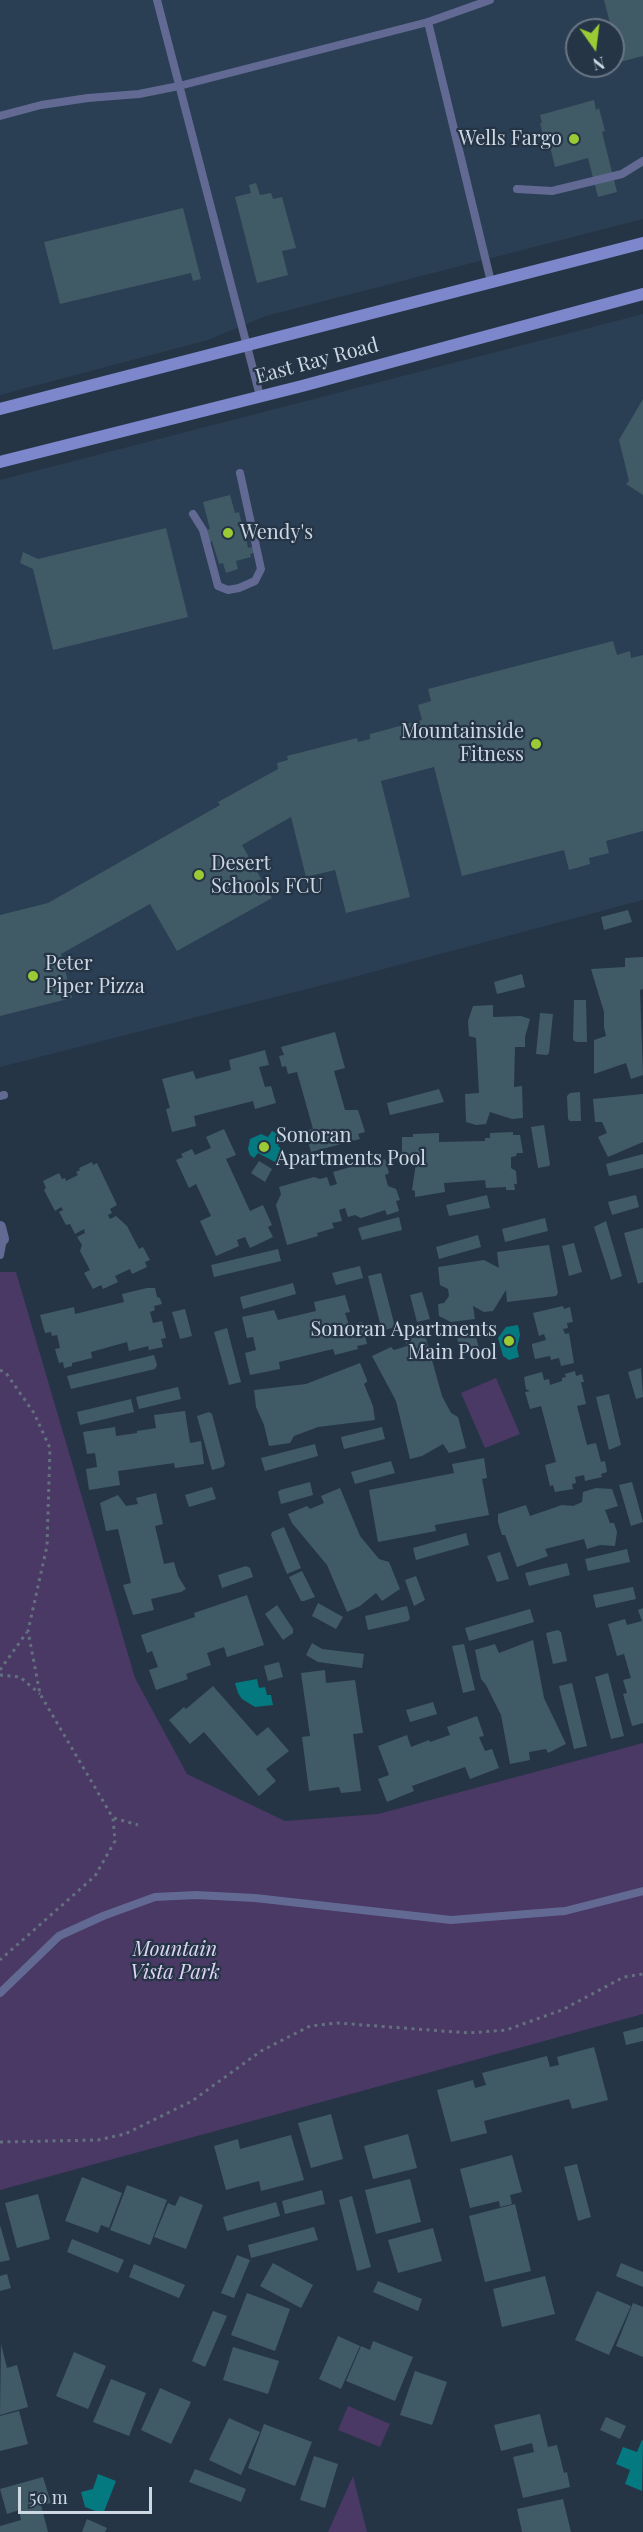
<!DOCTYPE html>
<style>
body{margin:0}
#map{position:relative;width:643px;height:2532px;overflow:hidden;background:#253546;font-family:"Playfair Display",serif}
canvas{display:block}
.north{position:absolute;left:565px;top:18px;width:60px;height:60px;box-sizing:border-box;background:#253546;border:2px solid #697685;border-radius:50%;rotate:166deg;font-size:16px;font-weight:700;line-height:24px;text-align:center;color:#ced8e3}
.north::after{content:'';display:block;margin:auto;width:21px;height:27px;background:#9acb35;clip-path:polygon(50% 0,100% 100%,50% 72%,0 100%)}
.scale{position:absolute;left:18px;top:2487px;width:134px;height:27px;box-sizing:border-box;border:3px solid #ced8e3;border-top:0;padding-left:8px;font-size:18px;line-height:21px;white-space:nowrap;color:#ced8e3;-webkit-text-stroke:4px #253546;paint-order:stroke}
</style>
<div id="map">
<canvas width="643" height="2532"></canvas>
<div class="north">N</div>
<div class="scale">50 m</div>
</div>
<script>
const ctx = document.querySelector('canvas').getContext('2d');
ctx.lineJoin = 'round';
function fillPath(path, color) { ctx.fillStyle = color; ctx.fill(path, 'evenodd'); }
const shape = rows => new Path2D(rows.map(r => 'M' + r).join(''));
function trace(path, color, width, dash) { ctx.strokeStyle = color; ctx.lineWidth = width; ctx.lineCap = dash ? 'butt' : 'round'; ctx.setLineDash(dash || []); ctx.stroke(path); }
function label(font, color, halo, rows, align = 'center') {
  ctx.font = font + ' "Playfair Display",serif'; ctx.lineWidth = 4.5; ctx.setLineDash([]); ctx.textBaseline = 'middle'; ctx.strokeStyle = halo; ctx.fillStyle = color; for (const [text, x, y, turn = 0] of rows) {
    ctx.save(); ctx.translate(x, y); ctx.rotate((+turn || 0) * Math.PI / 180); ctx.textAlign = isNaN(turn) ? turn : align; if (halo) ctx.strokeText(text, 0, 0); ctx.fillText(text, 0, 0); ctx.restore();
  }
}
const built = shape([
 [0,0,643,0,643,219,266,316,208,340,0,395],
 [577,30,613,30,613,66,577,66],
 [643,314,643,900,350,978,0,1067,0,480]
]);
const green = shape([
 [0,1272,16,1272,135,1678,187,1774,285,1821,378,1814,643,1743,643,2014,0,2190],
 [496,1378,520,1434,485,1448,461,1393],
 [348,2406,390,2424,380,2447,338,2430],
 [353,2476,367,2532,328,2532]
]);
const water = shape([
 [272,1131,282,1136,278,1146,283,1150,275,1162,258,1153,254,1158,250,1155,248,1149,250,1139,261,1134,268,1137],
 [518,1325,520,1335,517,1348,519,1357,509,1360,503,1356,498,1338,506,1327],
 [257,1679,259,1688,265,1687,267,1695,271,1695,273,1705,255,1707,242,1699,238,1693,235,1683],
 [642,2440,643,2441,642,2491,625,2484,630,2470,616,2464,623,2447,637,2452],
 [98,2474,116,2481,103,2514,85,2507,81,2492,93,2489]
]);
const building = shape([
 [604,0,643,0,643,56,620,62],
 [594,100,596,110,599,108,605,131,602,132,617,192,598,197,588,158,555,167,550,146,546,147,540,123,542,123,540,115],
 [256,183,260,195,271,193,273,199,282,197,296,248,282,251,288,275,257,283,235,197,251,193,249,185],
 [183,208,201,279,193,281,191,273,60,304,44,242],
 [643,399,643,495,626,484,629,481,619,440],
 [230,495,235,513,239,512,242,525,246,525,249,536,246,537,248,548,252,547,254,553,250,554,251,557,236,561,238,569,226,573,223,563,219,564,212,541,210,542,206,530,210,529,203,502],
 [166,528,188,617,53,650,33,569,20,563,23,552,38,559],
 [613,641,617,655,630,651,631,658,643,655,643,831,606,841,609,853,589,858,590,864,569,870,564,850,462,876,434,767,381,781,410,897,346,913,335,870,306,877,291,817,242,845,272,898,177,951,150,904,61,954,72,998,0,1016,0,915,48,903,220,805,218,802,278,769,277,763,288,760,287,756,357,738,358,742,370,739,370,734,422,720,418,705,431,701,428,689],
 [628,910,632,922,604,930,601,917],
 [643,957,643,989,640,990,643,1075,631,1079,626,1063,594,1074,594,1040,606,1036,604,1027,604,1012,591,969,625,967,625,958],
 [522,974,525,987,497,994,494,982],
 [574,1000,586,1000,587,1042,576,1042,573,1040],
 [493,1005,493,1017,521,1016,530,1019,525,1037,525,1047,515,1047,514,1087,522,1086,523,1118,512,1119,490,1112,486,1124,476,1125,466,1122,465,1094,479,1093,476,1038,469,1036,468,1021,473,1006],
 [540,1013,553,1014,549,1053,547,1055,536,1054],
 [335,1032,345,1068,334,1071,345,1110,358,1110,365,1132,358,1134,360,1139,311,1152,305,1131,313,1129,297,1072,288,1074,286,1066,282,1067,279,1056,284,1055,281,1047],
 [265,1050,269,1065,259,1067,265,1087,271,1086,276,1103,255,1109,253,1101,194,1116,196,1126,172,1132,166,1109,170,1108,162,1079,193,1071,196,1079,231,1070,229,1060],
 [439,1089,444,1102,390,1115,387,1103],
 [580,1092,581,1121,570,1121,568,1119,567,1096,570,1093],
 [643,1094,643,1142,608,1157,598,1137,607,1133,602,1122,595,1122,593,1099],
 [544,1125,550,1164,549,1166,538,1168,531,1127],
 [224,1129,236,1155,226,1159,250,1211,263,1205,272,1225,268,1227,273,1237,250,1248,245,1237,237,1240,239,1246,216,1256,200,1221,211,1216,196,1184,189,1188,176,1160,183,1157,181,1154,192,1149,195,1155,211,1148,206,1137],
 [513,1132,513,1135,520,1135,523,1153,517,1153,516,1156,511,1157,511,1168,516,1171,517,1184,514,1184,515,1190,506,1190,506,1187,486,1188,485,1180,444,1183,445,1192,415,1197,415,1191,412,1190,416,1163,409,1164,409,1158,402,1158,402,1137,413,1137,413,1134,439,1133,439,1142,485,1141,485,1138,490,1138,490,1133],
 [378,1154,380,1161,385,1159,389,1173,385,1175,388,1186,396,1189,400,1200,396,1201,399,1211,387,1215,385,1210,361,1218,355,1215,348,1217,345,1208,339,1210,342,1221,332,1223,334,1228,317,1233,318,1236,287,1245,276,1205,281,1194,279,1187,314,1177,320,1179,327,1177,330,1186,337,1184,333,1172,371,1161,370,1156],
 [643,1154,643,1168,609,1176,606,1164],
 [259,1161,272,1169,265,1182,251,1173],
 [92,1162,93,1165,97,1163,117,1205,110,1209,112,1213,108,1215,110,1219,116,1216,127,1226,139,1249,143,1247,150,1260,145,1262,147,1267,132,1274,130,1269,115,1276,118,1282,103,1289,101,1285,93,1289,84,1273,90,1270,80,1251,82,1245,77,1237,85,1233,84,1229,75,1234,70,1224,66,1225,59,1212,63,1210,61,1207,55,1211,44,1190,46,1188,43,1181,59,1173,62,1179,65,1178,66,1181,78,1175,76,1172,80,1170,79,1168],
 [487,1195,490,1208,449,1216,446,1205],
 [636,1195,639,1207,612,1215,608,1202],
 [399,1217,402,1230,362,1240,358,1228],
 [545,1218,548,1231,505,1242,502,1229],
 [606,1221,622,1276,611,1280,594,1227],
 [643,1228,643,1282,638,1284,624,1233],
 [478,1235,481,1247,439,1259,436,1247],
 [574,1243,582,1272,569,1276,562,1246],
 [549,1245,558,1293,556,1296,507,1302,506,1290,493,1311,484,1312,473,1306,475,1319,451,1322,439,1316,438,1304,444,1303,449,1296,448,1289,440,1285,438,1267,484,1260,499,1268,497,1252],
 [278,1249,281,1261,214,1277,211,1265],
 [360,1266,363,1278,336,1285,332,1273],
 [381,1273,395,1327,382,1331,368,1276],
 [293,1283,296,1294,243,1309,240,1297],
 [147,1288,155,1288,157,1297,160,1298,162,1304,154,1306,155,1310,150,1312,153,1323,162,1321,166,1338,161,1339,163,1347,149,1350,148,1346,129,1351,127,1342,91,1352,92,1358,72,1363,72,1366,64,1368,63,1362,59,1363,55,1349,60,1348,57,1335,52,1336,51,1332,45,1333,40,1315,74,1307,75,1314,124,1302,122,1294],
 [422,1292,430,1319,417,1322,410,1295],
 [345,1295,350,1312,345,1313,349,1325,362,1322,367,1344,357,1346,358,1349,335,1355,333,1349,279,1362,280,1369,250,1375,245,1353,256,1350,253,1337,247,1338,242,1317,274,1310,278,1320,316,1311,314,1302],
 [563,1306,564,1309,570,1307,573,1322,567,1323,568,1328,563,1329,565,1334,569,1333,574,1363,561,1366,559,1358,551,1360,550,1356,535,1359,532,1346,532,1344,546,1340,544,1334,539,1336,533,1313],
 [185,1309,192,1336,180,1339,172,1312],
 [227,1328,241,1382,229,1385,214,1332],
 [474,1330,479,1348,461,1352,456,1335],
 [425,1335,442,1396,451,1413,458,1417,466,1448,449,1453,443,1444,422,1456,410,1459,396,1401,372,1356,391,1347,394,1350,407,1346,405,1340],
 [154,1355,157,1365,155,1369,71,1389,67,1376],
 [360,1363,367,1380,367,1382,364,1384,373,1406,375,1420,318,1427,294,1436,290,1443,269,1446,264,1425,256,1407,254,1390,306,1384],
 [641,1368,643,1397,636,1399,628,1372],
 [575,1371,576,1376,582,1374,584,1382,581,1382,586,1404,577,1406,587,1445,596,1443,601,1462,605,1461,607,1472,601,1474,602,1477,585,1481,584,1475,575,1477,576,1483,572,1484,573,1489,555,1492,553,1485,550,1486,545,1465,556,1462,541,1406,530,1409,525,1392,530,1391,526,1389,524,1377,542,1372,544,1380,549,1379,550,1385,562,1381,562,1378,566,1377,565,1374],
 [178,1387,181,1399,139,1409,136,1397],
 [609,1394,621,1445,609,1450,596,1397],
 [131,1399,134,1412,80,1425,77,1412],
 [185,1411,190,1443,201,1441,204,1464,175,1468,174,1463,118,1471,120,1485,89,1490,86,1469,97,1467,95,1453,87,1454,83,1432,115,1427,116,1436,137,1433,137,1431,156,1428,154,1415],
 [209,1412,212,1414,225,1464,223,1467,212,1470,197,1416],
 [382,1427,385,1439,344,1449,341,1437],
 [315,1444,318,1456,265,1471,261,1458],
 [484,1458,487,1478,482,1479,489,1515,435,1525,436,1531,378,1542,369,1490,454,1473,452,1464],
 [391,1461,395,1473,355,1484,351,1472],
 [310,1482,313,1495,281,1504,278,1492,280,1490],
 [632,1482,643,1522,631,1526,619,1485],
 [212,1487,216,1499,189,1507,185,1495],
 [340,1488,360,1536,379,1559,389,1562,400,1589,382,1601,376,1593,360,1606,347,1612,327,1565,292,1523,288,1514,307,1506,310,1509,324,1503,321,1496],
 [596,1488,612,1489,618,1506,605,1510,610,1523,614,1523,617,1532,615,1546,600,1545,587,1549,584,1539,545,1549,548,1556,517,1567,505,1535,502,1535,498,1522,498,1514,526,1505,530,1516,562,1505,573,1506,582,1502,583,1492],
 [156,1493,163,1524,155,1526,164,1564,174,1562,178,1576,186,1589,181,1592,151,1599,154,1610,133,1615,123,1585,131,1583,118,1529,106,1531,100,1503,118,1495,126,1506,138,1504,136,1498],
 [284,1527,301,1568,287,1574,271,1535,272,1532],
 [466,1533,469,1545,416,1560,413,1548],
 [627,1549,630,1562,588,1571,585,1559],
 [500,1552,509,1579,497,1582,487,1556],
 [567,1563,570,1575,529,1586,525,1573],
 [246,1566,250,1568,253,1577,222,1588,218,1575],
 [302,1571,315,1597,304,1601,301,1601,289,1577],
 [416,1576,425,1600,414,1606,405,1580],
 [633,1587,636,1599,596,1608,593,1595],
 [247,1595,264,1645,227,1657,224,1647,207,1653,211,1665,186,1674,188,1679,156,1690,149,1670,158,1667,152,1651,147,1653,141,1635,195,1617,194,1613],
 [318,1603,343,1617,336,1629,312,1616],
 [277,1605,293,1629,293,1633,283,1640,265,1614],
 [407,1606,410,1618,408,1621,368,1630,365,1616],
 [643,1608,643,1723,632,1726,623,1694,627,1693,623,1680,631,1678,624,1654,617,1656,608,1624,625,1619,627,1625,642,1621,638,1610],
 [530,1609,534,1622,469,1641,465,1628],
 [558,1630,561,1632,567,1661,553,1664,546,1633],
 [533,1640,544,1698,566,1744,548,1753,546,1749,529,1752,530,1760,510,1764,501,1715,486,1685,481,1679,475,1650,495,1644,499,1653],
 [312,1643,322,1649,364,1654,362,1668,318,1662,306,1655],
 [464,1644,475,1690,463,1693,452,1646],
 [279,1662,283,1677,268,1681,264,1666],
 [325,1670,326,1683,355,1680,363,1733,353,1734,361,1791,341,1793,339,1787,309,1791,302,1737,310,1736,301,1673],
 [608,1673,624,1736,611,1739,595,1677],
 [572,1683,587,1746,574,1749,559,1686],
 [213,1686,257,1736,268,1727,289,1751,266,1769,276,1781,259,1796,204,1732,190,1744,169,1720,184,1707,186,1709],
 [433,1702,437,1714,410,1722,406,1710],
 [477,1716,484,1736,479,1737,485,1751,492,1749,499,1768,470,1779,465,1767,412,1786,414,1791,387,1802,378,1779,389,1775,378,1746,407,1735,411,1747,429,1740,430,1742,450,1735,447,1727],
 [643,2027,643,2041,626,2045,623,2032],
 [594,2047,608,2100,572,2109,569,2099,484,2121,487,2133,451,2142,437,2090,473,2080,475,2088,486,2085,482,2073,547,2056,550,2067,559,2065,557,2057],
 [331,2114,343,2159,311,2168,298,2123],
 [408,2134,417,2168,373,2179,364,2146],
 [291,2135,304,2180,261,2191,259,2181,226,2190,214,2146,238,2139,240,2149],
 [512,2155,522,2192,510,2195,512,2204,500,2207,499,2201,470,2208,460,2169],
 [577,2164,591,2217,578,2221,564,2167],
 [82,2177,122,2193,109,2228,101,2225,98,2233,65,2221],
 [410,2179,421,2222,376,2234,365,2190],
 [127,2185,167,2200,150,2245,110,2230],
 [322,2190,325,2204,285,2214,282,2201],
 [38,2194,50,2239,17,2248,5,2203],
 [180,2196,203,2205,186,2249,154,2237,168,2203,175,2206],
 [352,2196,371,2267,357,2271,339,2200],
 [276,2202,280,2216,227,2231,223,2217],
 [515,2204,531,2271,485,2282,469,2216],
 [0,2225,10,2260,0,2262],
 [314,2227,318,2240,251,2258,248,2245],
 [433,2228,442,2261,398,2273,388,2240],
 [72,2239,124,2260,118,2273,67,2252],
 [237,2255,250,2260,234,2298,221,2293],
 [273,2263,313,2285,301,2308,260,2286],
 [621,2263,643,2272,643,2287,616,2276],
 [134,2264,185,2285,179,2298,129,2277],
 [7,2274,11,2288,0,2291,0,2276],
 [545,2276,555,2314,502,2327,493,2289],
 [378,2281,422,2299,418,2311,373,2292],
 [597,2291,631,2306,609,2355,575,2340],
 [247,2293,290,2309,275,2351,231,2335],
 [633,2303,643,2307,643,2357,616,2346],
 [213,2311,227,2316,205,2367,192,2361],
 [338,2336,360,2346,341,2389,319,2379],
 [373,2341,413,2357,395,2401,346,2381,361,2346,370,2350],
 [1,2344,7,2368,17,2365,28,2407,0,2415],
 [233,2347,279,2361,268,2394,223,2380],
 [74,2352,106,2366,88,2409,56,2396],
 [415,2371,447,2382,432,2425,400,2415],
 [111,2379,146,2393,129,2436,93,2422],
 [160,2388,191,2402,171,2444,141,2430],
 [19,2411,28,2444,0,2451,0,2416],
 [540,2414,548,2447,557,2445,564,2473,567,2472,570,2487,523,2498,513,2457,534,2452,532,2443,501,2451,494,2425],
 [606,2417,626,2426,620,2439,600,2430],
 [229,2418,260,2432,241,2475,209,2460],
 [264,2424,312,2442,295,2486,248,2468],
 [314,2456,338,2464,325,2508,300,2500],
 [195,2469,246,2489,241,2502,189,2482],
 [43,2477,51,2503,41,2505,48,2532,0,2532,0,2526,21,2520,19,2510,7,2514,0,2489],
 [563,2499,571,2532,522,2532,517,2509],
 [87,2519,107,2528,105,2532,82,2532]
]);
const path = shape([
 [0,1370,6,1373,34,1413,50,1448,47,1546,28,1631,40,1694,113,1818,115,1841,95,1876,0,1960],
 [0,1670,27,1632],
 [0,1675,20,1677,40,1694],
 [114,1818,138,1825],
 [0,2142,98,2140,125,2134,192,2101,261,2051,310,2026,337,2023,469,2033,506,2030,562,2010,624,1977,643,1974]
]);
const service = shape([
 [157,0,260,396],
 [428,22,491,282],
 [0,116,41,105,88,98,139,94,179,86,428,22,490,0],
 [517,189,552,191,622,174,643,161],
 [193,514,203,530,218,586,228,590,239,588,255,581,261,569,240,473],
 [0,1096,4,1095],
 [0,1255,3,1239],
 [0,1993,59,1936,103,1916,155,1897,196,1895,255,1898,451,1920,565,1911,643,1891]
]);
const minor = shape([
 [0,1227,3,1239]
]);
const secondary = shape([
 [0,409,643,243],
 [0,462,302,386,643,294]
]);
const markers = [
 [574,139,6,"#9acb35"],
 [228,533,6,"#9acb35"],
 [536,744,6,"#9acb35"],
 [199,875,6,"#9acb35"],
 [33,976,6,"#9acb35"],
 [264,1147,6,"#9acb35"],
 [509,1341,6,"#9acb35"]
];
const poiNames = [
 ["Wells Fargo",562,139,"right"],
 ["Wendy's",240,533],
 ["Mountainside",524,732,"right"],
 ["Fitness",524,755,"right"],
 ["Desert",211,864],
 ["Schools FCU",211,887],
 ["Peter",45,964],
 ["Piper Pizza",45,987],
 ["Sonoran",276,1136],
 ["Apartments Pool",276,1159],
 ["Sonoran Apartments",497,1330,"right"],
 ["Main Pool",497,1353,"right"]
];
const streetNames = [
 ["East Ray Road",317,361,-15]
];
const parkNames = [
 ["Mountain",175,1950],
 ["Vista Park",175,1973]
];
fillPath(built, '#2a3e54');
fillPath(green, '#4a3865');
fillPath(water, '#04797f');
fillPath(building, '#405b66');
trace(path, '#63717f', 3, [3, 4.5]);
trace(service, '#626a94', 8);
trace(minor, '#626a94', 12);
trace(secondary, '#7c88cb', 12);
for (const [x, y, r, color] of markers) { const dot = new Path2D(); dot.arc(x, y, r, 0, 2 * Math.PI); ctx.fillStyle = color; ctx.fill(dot); trace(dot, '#253546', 2); }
label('20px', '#ced8e3', '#253546', poiNames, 'left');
label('20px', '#ced8e3', '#253546', streetNames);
label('italic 20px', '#e0d4f6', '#253546', parkNames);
</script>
